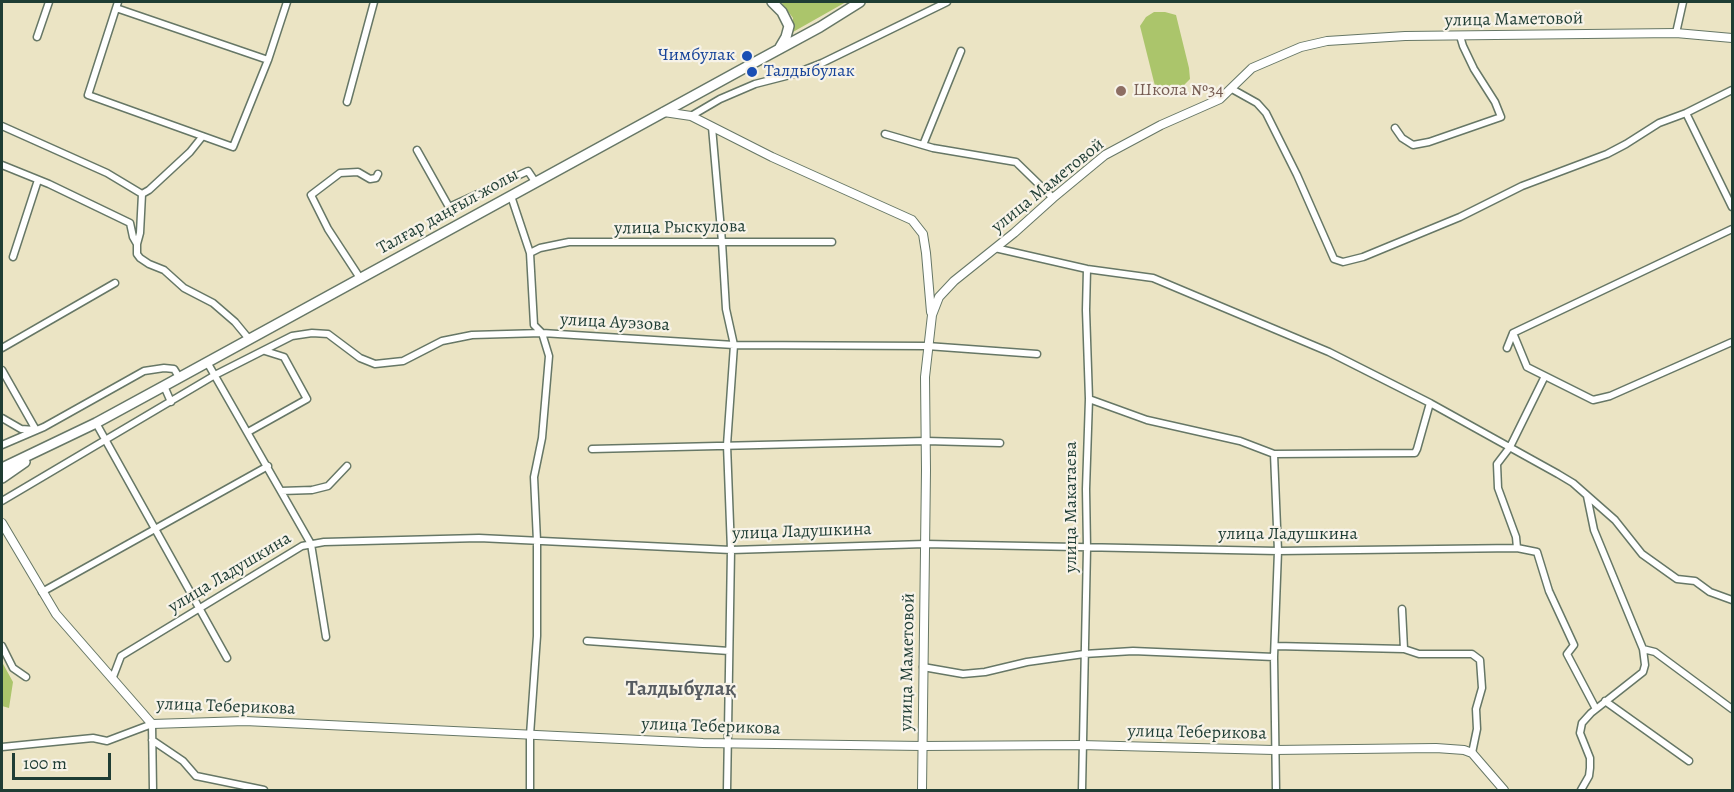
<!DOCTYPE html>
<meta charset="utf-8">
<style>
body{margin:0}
#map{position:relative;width:1734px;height:792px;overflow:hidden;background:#ebe4c4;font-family:Alegreya,serif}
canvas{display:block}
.frame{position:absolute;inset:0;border:3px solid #1f3d34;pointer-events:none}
.scale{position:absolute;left:12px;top:753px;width:99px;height:27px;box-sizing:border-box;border:3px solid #1f3d34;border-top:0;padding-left:8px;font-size:18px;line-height:21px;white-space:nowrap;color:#1f3d34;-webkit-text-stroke:4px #f7f3e8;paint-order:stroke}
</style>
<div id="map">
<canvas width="1734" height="792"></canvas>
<div class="frame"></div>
<div class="scale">100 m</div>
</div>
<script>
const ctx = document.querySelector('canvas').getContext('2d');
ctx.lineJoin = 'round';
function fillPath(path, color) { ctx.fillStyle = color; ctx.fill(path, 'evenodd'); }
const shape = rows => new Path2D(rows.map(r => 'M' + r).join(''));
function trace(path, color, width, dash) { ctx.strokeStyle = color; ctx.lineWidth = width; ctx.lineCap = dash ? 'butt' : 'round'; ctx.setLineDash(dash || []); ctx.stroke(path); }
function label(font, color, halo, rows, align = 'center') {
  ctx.font = font + ' Alegreya,serif'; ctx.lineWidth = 4.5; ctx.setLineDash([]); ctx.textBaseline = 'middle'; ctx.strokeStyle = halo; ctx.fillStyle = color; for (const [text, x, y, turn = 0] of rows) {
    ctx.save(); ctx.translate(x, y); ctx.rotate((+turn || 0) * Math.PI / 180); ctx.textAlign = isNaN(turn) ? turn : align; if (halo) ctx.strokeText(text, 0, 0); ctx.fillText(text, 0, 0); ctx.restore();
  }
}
const green = shape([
 [781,2,834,3,846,2,793,32,793,18],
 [1154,12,1165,12,1176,15,1189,68,1190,79,1184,85,1173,92,1163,91,1155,86,1140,26,1146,17],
 [2,662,13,682,9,708,2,706]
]);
const minor = shape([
 [118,2,88,95,233,147,268,60,287,2],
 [116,8,268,60],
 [1676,33,1683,2],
 [37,37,49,2],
 [1232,89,1257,103,1266,113,1297,175,1334,259,1343,262,1363,257,1460,217,1522,186,1607,154,1626,144,1659,123,1686,113,1732,90],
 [347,102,374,2],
 [1686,113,1732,207],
 [691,116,720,99,755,84,794,74,822,63,947,2],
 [2,126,107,173,142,194,149,190,190,152,202,137],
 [712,127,722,242,726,309,734,345,727,445,731,550,727,790],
 [1395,128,1402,138,1413,145,1429,142,1501,117,1495,102,1474,69,1463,46,1460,36],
 [885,134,933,148,1016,162,1053,198],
 [923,145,961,51],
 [417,150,449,207,528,171,536,183],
 [2,165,49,184,130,223,133,237,137,244],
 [142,194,140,233,137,244,137,254,140,258,149,264,164,270,184,288,213,303,235,322,249,339],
 [511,196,530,253,534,325,542,333,549,356,542,438,534,477,537,541,537,636,530,735,530,790],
 [995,248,1087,269,1153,278,1329,352,1430,403,1558,474,1573,483,1615,520,1642,554,1677,579,1695,581,1710,592,1732,600],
 [530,253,540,248,569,242,832,242],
 [13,257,38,180],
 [360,278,328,229,311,195,340,173,358,172,370,179,376,178,378,174],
 [1513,333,1527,367,1593,400,1610,396,1732,342],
 [2,348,115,283],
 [1507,348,1513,333,1732,229],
 [207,362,311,544,326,637],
 [2,370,36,430],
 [164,386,171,402],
 [1089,399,1147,420,1240,441,1274,454,1415,453,1417,449,1430,403],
 [2,418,21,429,35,430],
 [96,423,227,658],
 [248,432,307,399,284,357,265,351],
 [2,445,44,427,144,371,164,368,174,369,179,377],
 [592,449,926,441,1000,443],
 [1274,454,1278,551,1274,657,1276,790],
 [281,491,312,490,328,486,347,466],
 [2,501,215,375,292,336,312,333,328,334,360,358,375,364,403,361,442,341,472,335,542,333,734,345,927,346,1037,354],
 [1517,548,1516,537,1498,488,1497,464,1510,447,1545,376],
 [42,592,268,466],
 [1402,609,1404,649],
 [587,641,729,651],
 [2,646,13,668,26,677],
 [1275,646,1404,649,1419,654,1472,654,1480,660,1482,688,1476,709,1477,729,1472,753],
 [1643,649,1655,652,1732,709],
 [923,667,963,674,985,672,1027,662,1084,654,1133,651,1274,657],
 [113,677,121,656,302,546,324,542,479,538,731,550,925,544,1278,551,1517,548,1537,552,1549,591,1574,645,1567,654,1596,709],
 [1605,701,1689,761],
 [152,740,183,761,196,776,264,790],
 [2,747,93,738,107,741,152,724,153,790],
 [1082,790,1087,548,1086,489,1089,399,1086,310,1087,269],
 [1581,790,1589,776,1590,768,1590,758,1580,733,1582,723,1591,713,1643,672,1645,665,1643,649,1594,530,1587,496]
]);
const tertiary = shape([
 [664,112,691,116,772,157,912,220,923,234,926,253,931,312],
 [2,523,56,614,152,724,245,721,703,743,922,746,1081,745,1274,750,1436,748,1464,750,1472,753,1504,790],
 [922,790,926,470,925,377,932,315,939,297,954,281,1014,233,1053,198,1105,155,1161,125,1220,99,1252,68,1301,47,1327,41,1405,36,1676,33,1732,38]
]);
const primary = shape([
 [772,2,782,12,789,26,786,37,779,49],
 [2,468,96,423,164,386,759,60,820,27,860,2],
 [2,478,25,462]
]);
const markers = [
 [747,56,6,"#1a4fb4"],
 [752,72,6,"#1a4fb4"],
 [1121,91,6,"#8d6e63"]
];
const streetNames = [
 ["улица Маметовой",1514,20,-1],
 ["улица Маметовой",1048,186,-39],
 ["Талғар даңғыл жолы",448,212,-29],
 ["улица Рыскулова",680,228,-1],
 ["улица Ауэзова",615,323,3],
 ["улица Макатаева",1072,507,-90],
 ["улица Ладушкина",802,532,-2],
 ["улица Ладушкина",1288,535],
 ["улица Ладушкина",230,573,-31],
 ["улица Маметовой",908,662,-89],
 ["улица Теберикова",226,707,2],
 ["улица Теберикова",711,727,2],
 ["улица Теберикова",1197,733,1]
];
const transitNames = [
 ["Чимбулак",735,56],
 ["Талдыбулак",764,72,"left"]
];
const educationNames = [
 ["Школа №34",1133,91]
];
const quarterNames = [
 ["Талдыбұлақ",681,690]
];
fillPath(green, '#abc56b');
trace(minor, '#676', 9);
trace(tertiary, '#676', 10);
trace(primary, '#676', 12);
trace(minor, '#fff', 6);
trace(tertiary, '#fff', 8);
trace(primary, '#fff', 9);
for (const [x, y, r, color] of markers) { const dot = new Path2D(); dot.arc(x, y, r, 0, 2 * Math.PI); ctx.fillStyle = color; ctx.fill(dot); trace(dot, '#f7f3e8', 2); }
label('18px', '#1f3d34', '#f7f3e8', streetNames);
label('18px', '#164399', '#f7f3e8', transitNames, 'right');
label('18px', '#785e54', '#f7f3e8', educationNames, 'left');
label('bold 21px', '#575c61', '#f7f3e8', quarterNames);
</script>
